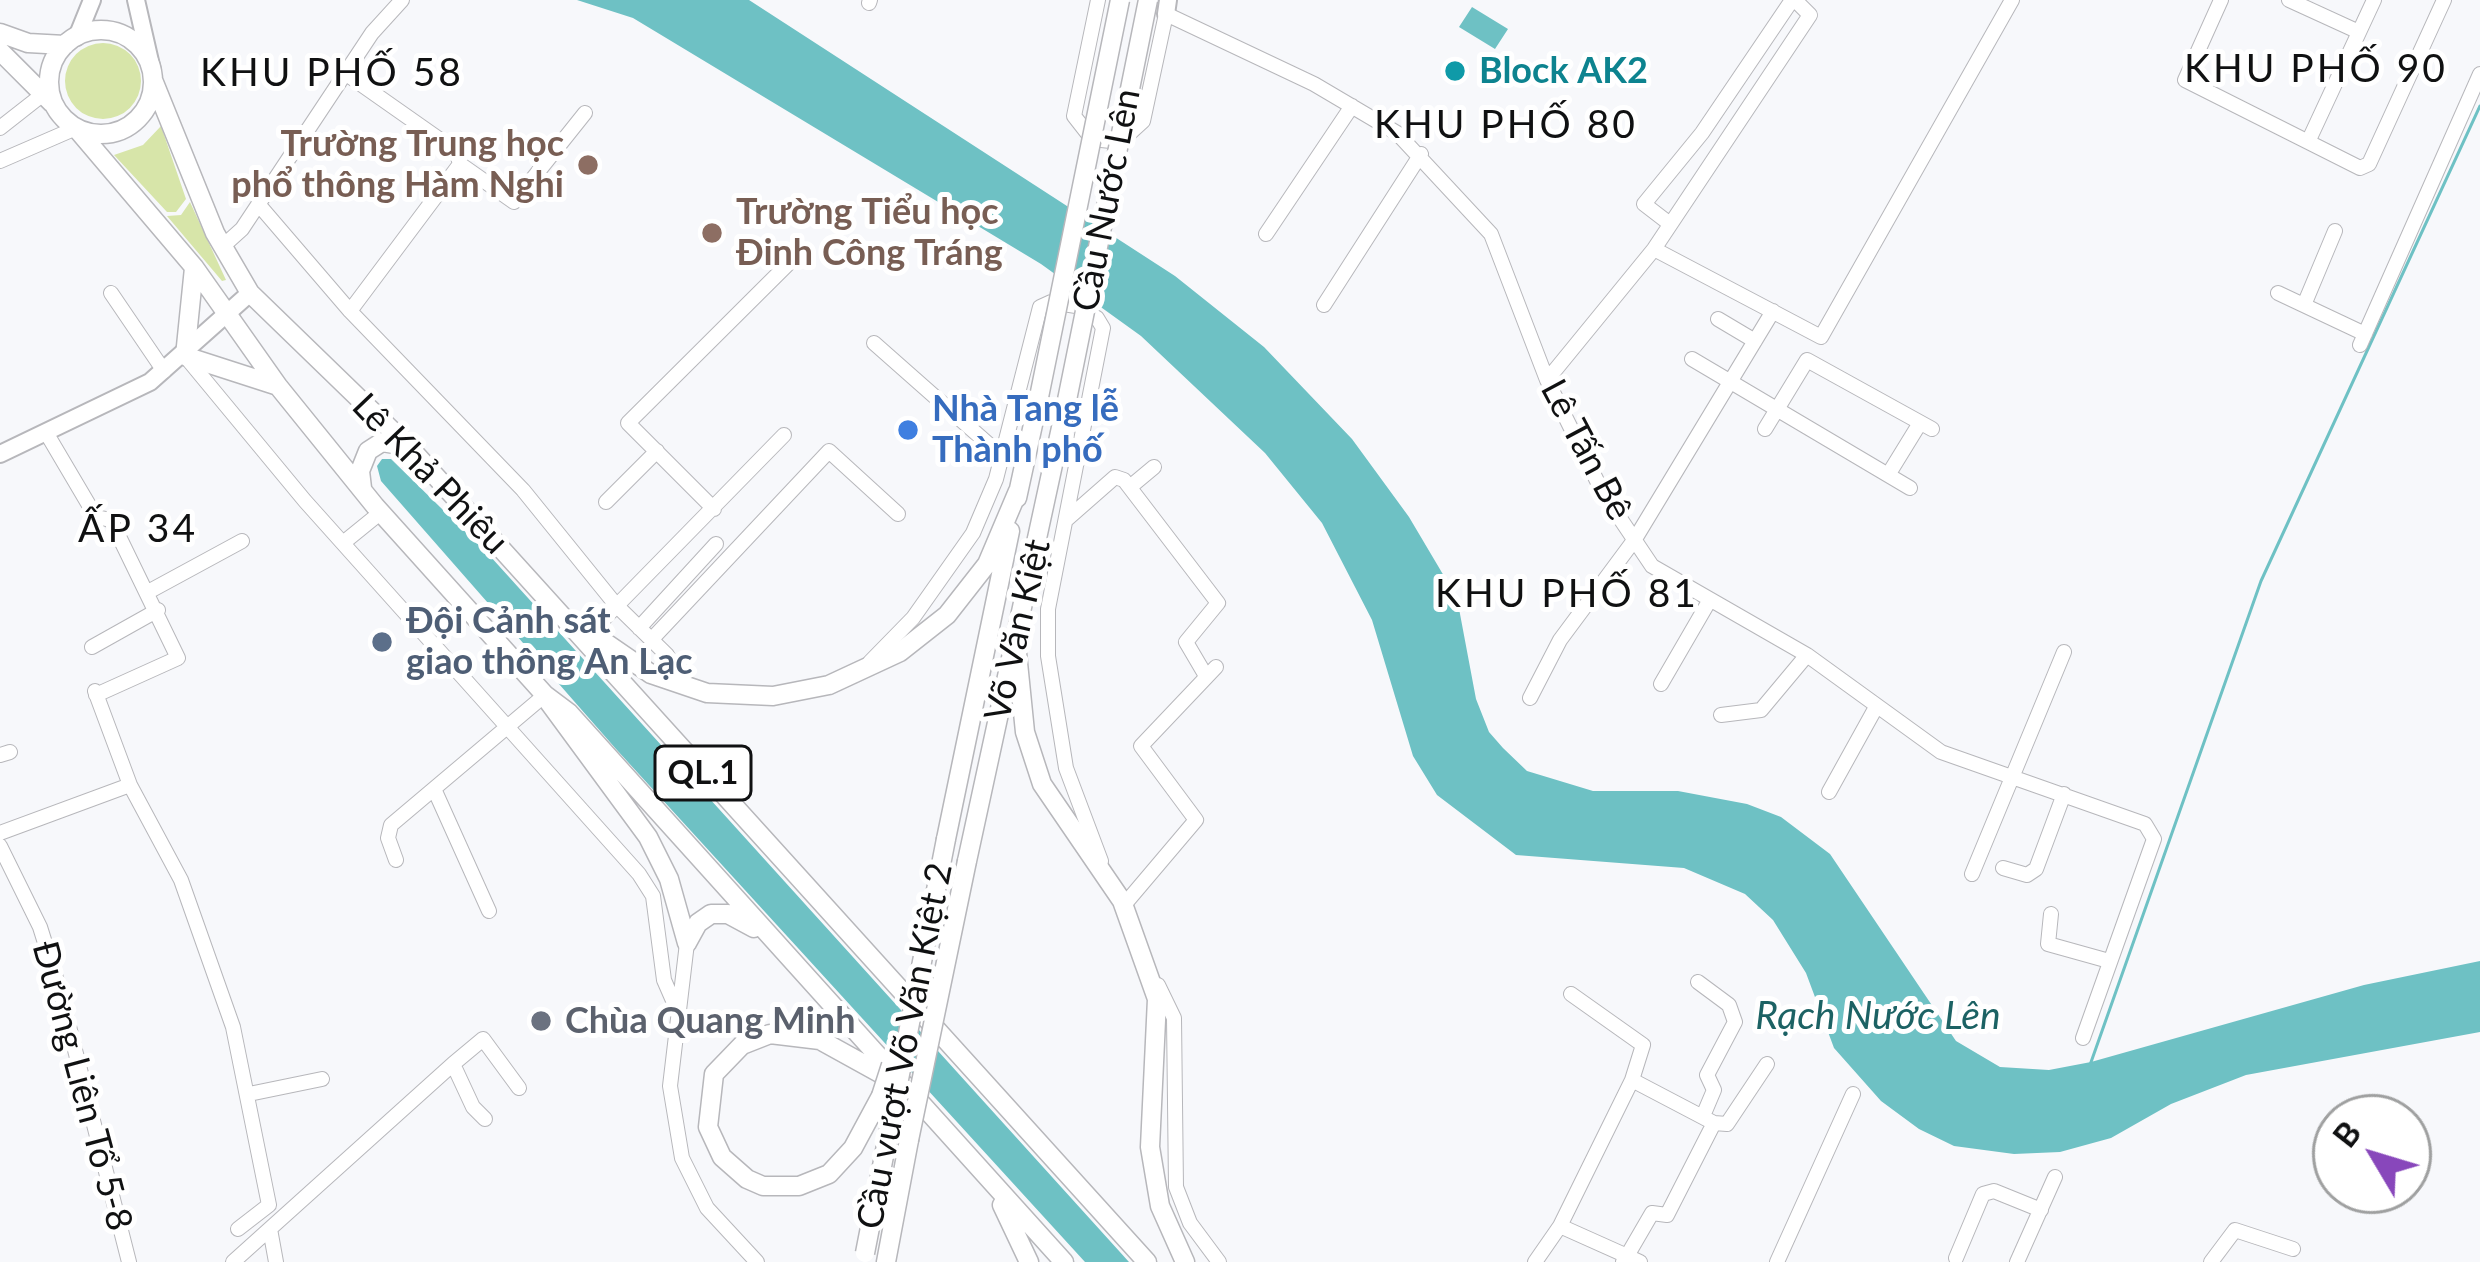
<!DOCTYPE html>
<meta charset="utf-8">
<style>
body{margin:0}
#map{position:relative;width:2480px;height:1262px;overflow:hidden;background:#f7f8fb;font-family:Lato,sans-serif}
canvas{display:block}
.north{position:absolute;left:2312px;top:1094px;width:120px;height:120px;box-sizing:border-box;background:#fff;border:3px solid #9fa0a0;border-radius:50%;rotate:308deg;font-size:33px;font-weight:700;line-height:48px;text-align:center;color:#101112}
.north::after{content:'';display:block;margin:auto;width:42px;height:54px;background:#8847bb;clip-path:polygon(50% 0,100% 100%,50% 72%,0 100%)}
</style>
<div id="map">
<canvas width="2480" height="1262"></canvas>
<div class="north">B</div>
</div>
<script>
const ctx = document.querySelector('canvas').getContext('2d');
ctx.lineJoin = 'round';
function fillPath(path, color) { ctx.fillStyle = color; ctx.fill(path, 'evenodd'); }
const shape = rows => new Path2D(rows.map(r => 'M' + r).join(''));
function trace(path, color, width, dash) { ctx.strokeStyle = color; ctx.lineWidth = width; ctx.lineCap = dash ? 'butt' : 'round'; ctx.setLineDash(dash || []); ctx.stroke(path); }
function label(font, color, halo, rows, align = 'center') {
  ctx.font = font + ' Lato,sans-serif'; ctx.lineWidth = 10; ctx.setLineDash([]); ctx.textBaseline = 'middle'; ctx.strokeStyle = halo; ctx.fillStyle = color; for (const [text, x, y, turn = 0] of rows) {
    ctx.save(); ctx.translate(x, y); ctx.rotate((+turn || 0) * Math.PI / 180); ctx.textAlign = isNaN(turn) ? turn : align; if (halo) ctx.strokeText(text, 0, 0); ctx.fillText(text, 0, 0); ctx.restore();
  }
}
const green = shape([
 '65 81a38 38 0 1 1 76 0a38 38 0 1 1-76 0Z',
 [161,126,186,199,176,212,167,212,114,155,143,145],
 [190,202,226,280,222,281,167,216,181,215]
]);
const water = shape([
 [577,0,749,0,1175,276,1264,347,1352,439,1409,517,1457,598,1476,699,1489,732,1503,748,1527,771,1593,791,1678,791,1747,804,1781,817,1830,854,1956,1041,2000,1067,2049,1070,2091,1062,2364,985,2480,961,2480,1032,2246,1075,2171,1104,2111,1138,2060,1152,2014,1154,1954,1146,1919,1129,1881,1101,1834,1048,1806,973,1773,920,1745,894,1684,868,1516,855,1437,795,1413,756,1372,620,1322,523,1265,453,1141,336,1041,264,633,18],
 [1472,7,1508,29,1495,49,1459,27],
 [382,459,391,459,490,556,1129,1262,1085,1262,616,749,381,481,377,466]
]);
const stream = shape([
 [2090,1065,2261,581,2480,106]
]);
const minor = shape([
 [1098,0,1074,116,1092,139,1120,142,1143,121,1166,14,1314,84,1397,133,1491,234,1547,380,1603,493,1652,566,1807,655,1941,752,2145,824,2154,839,2083,1038],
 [2221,0,2185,80,2360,168,2369,164,2444,0],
 [2289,0,2359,32],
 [869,3,870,0],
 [345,73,456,151,460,164],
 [0,128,42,95],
 [2308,142,2374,0],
 [0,161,76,128],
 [259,205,350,311,523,490,616,605,667,655,685,685],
 [1670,224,1644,204,1702,133,1792,0],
 [1266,234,1352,106],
 [222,247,242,229,372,33,402,0],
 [1654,249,1821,337,2012,0],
 [111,293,164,371],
 [2278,293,2365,334],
 [1324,305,1421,154],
 [2304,305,2335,231],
 [350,311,460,164,514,202,585,113],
 [1718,319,1755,341],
 [874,343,1003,457],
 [2360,345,2480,74],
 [185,356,305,501,639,874,653,896,664,980,678,1012],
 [1692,359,1910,488],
 [1547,380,1654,249,1810,15,1795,0],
 [1765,429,1807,360,1932,429],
 [47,434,96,517,111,520,178,658,96,695],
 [1888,475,1920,423],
 [1130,487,1154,467],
 [606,502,657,451],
 [714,509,628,423,803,249],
 [1066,520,1115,477,1124,480,1218,603,1186,642,1206,676],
 [343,543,380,513],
 [148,592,242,541],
 [639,628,716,544],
 [590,633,784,435],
 [652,639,829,451,898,514],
 [92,647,158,610],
 [870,662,913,618,973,533,996,479,1040,307,1051,302,1076,306,1097,318,1103,328,1048,609,1048,656,1066,768,1101,861],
 [1661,684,1708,603],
 [95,691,130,785,181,880,233,1027,269,1205,238,1229],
 [1530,698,1560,640,1635,539,1773,311],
 [1721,715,1761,710,1807,655],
 [0,755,10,752],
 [435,791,489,911],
 [1829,792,1875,709],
 [0,833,130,785],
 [0,846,40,927,60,991,129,1262],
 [396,860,388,838,391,825,545,695],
 [2003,868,2027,875,2036,869,2064,794],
 [1972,874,2064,652],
 [1124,905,1196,820,1141,746,1216,667],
 [2051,914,2048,944,2109,961],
 [687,943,670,1086,682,1158,707,1208,757,1262],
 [1698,982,1729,1005,1735,1022,1707,1075,1714,1090,1703,1116],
 [1158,985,1174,1018,1176,1187,1190,1223,1219,1262],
 [1571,994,1643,1045,1632,1080,1714,1123],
 [453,1064,483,1039,519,1088],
 [249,1094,322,1079],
 [1560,1226,1632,1080],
 [270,1229,276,1262],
 [1956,1258,1983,1194,1994,1191,2041,1210],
 [233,1262,453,1064,473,1107,485,1119],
 [1535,1262,1560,1226,1627,1256,1623,1262],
 [1640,1262,1627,1256,1652,1213,1667,1215,1714,1123,1727,1124,1767,1064],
 [1777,1262,1853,1094],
 [2017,1262,2055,1177],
 [2211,1262,2235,1230,2293,1249]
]);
const major = shape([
 [136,0,152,70],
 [1166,14,1168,0],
 [77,37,92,0],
 [0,454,150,382,250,293]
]);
const highway = shape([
 '49 82a52 52 0 1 1 104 0a52 52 0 1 1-104 0Z',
 [0,33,28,43,65,45],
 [0,51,52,103],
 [153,80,215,233,250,293,410,448,1147,1262],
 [76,128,194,267,278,386,375,506,545,695,569,713,1064,1262],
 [194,268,185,356,278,386],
 [362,488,360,471,368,451,382,442,406,446],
 [1017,498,1039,397],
 [584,628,651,674,707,693,773,696,829,685,900,652,947,615,987,564,1018,491],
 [1016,643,1025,732,1042,784,1122,901,1157,999,1150,1147,1160,1206,1185,1262],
 [548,701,648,837,669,879,687,943],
 [946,839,1010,531],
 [967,861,1067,400],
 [687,943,698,923,711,914,728,914,754,928],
 [881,1096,853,1148,829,1174,799,1186,763,1186,747,1179,722,1157,708,1127,714,1074,742,1045,770,1034,820,1040,887,1077],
 [1002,1205,1029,1262],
 [886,1262,909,1140]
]);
const highwayBridge = shape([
 [1039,397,1120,0],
 [1067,400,1148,0],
 [881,1096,891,1065],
 [909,1140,967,861],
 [865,1253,946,839]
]);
const markers = [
 [1455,71,12,"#0f9aa8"],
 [588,165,12,"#8d6e63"],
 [712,233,12,"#8d6e63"],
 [908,430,12,"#3f7fe0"],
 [382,642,12,"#5c6f8a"],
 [541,1021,12,"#6b7280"]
];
const shields = [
 [703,773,96]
];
const shieldNames = [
 ["QL.1",703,773]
];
const cultureNames = [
 ["Block AK2",1479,71]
];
const educationNames = [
 ["Trường Trung học",564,144],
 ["phổ thông Hàm Nghi",564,185],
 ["Trường Tiểu học",736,212,"left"],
 ["Đinh Công Tráng",736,253,"left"]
];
const streetNames = [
 ["Cầu Nước Lên",1107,200,-79],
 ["Lê Tấn Bê",1586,450,62],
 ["Lê Khả Phiêu",430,474,46],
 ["Võ Văn Kiệt",1018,630,-77],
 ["Cầu vượt Võ Văn Kiệt 2",905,1046,-79],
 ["Đường Liên Tổ 5-8",82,1086,75]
];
const shopNames = [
 ["Nhà Tang lễ",932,409],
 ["Thành phố",932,450]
];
const serviceNames = [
 ["Đội Cảnh sát",406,621],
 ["giao thông An Lạc",406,662]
];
const worshipNames = [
 ["Chùa Quang Minh",565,1021]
];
const neighbourhoodNames = [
 ["KHU PHỐ 90",2316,69],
 ["KHU PHỐ 58",332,73],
 ["KHU PHỐ 80",1506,125],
 ["ẤP 34",138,529],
 ["KHU PHỐ 81",1567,594]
];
const waterNames = [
 ["Rạch Nước Lên",1878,1016]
];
fillPath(green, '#d7e5a9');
fillPath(water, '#6ec1c4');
trace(stream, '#6ec1c4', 3);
trace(minor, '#b7b7bb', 16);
trace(major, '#b7b7bb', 20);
trace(highway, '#b7b7bb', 21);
trace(minor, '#fff', 14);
trace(major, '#fff', 16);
trace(highway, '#fff', 18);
trace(highwayBridge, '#b7b7bb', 21, []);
trace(highwayBridge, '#fff', 18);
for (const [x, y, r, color] of markers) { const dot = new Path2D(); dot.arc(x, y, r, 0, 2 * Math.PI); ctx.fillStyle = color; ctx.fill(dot); trace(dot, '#fff', 4.5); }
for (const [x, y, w] of shields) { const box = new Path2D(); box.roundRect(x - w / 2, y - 27, w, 54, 9); ctx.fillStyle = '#fff'; ctx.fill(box); trace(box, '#101112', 3); }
label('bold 33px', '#101112', null, shieldNames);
label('bold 36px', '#0d838f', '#fff', cultureNames, 'left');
label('bold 36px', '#785e54', '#fff', educationNames, 'right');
label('36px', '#101112', '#fff', streetNames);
label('bold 36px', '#366cbe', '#fff', shopNames, 'left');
label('bold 36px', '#4e5e75', '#fff', serviceNames, 'left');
label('bold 36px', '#5b616d', '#fff', worshipNames, 'left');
ctx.letterSpacing = '3px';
label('39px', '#101112', '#fff', neighbourhoodNames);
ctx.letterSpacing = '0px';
label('italic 39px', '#1c6264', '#fff', waterNames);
</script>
